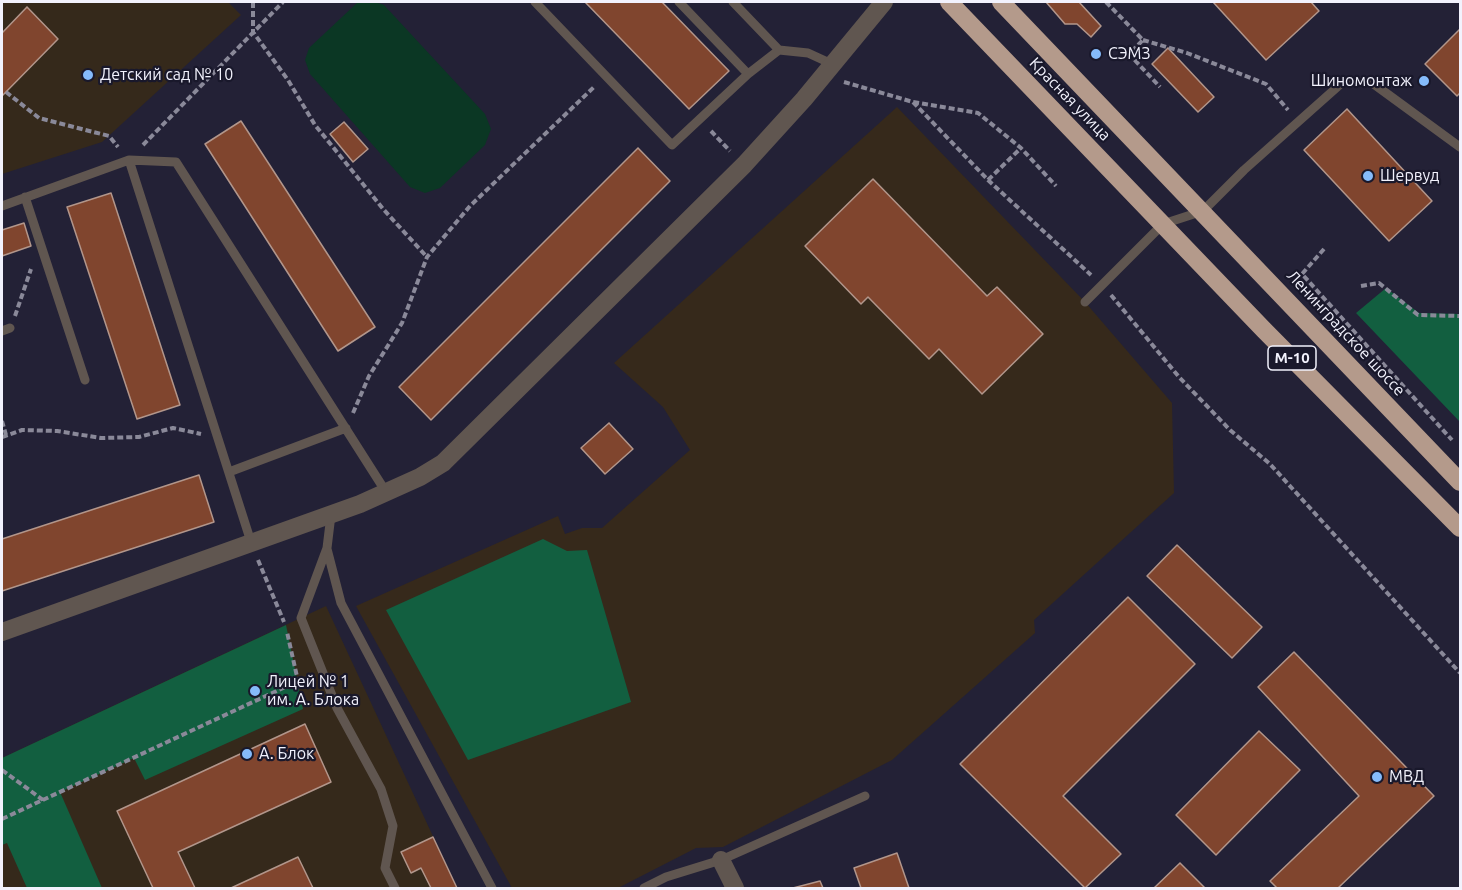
<!DOCTYPE html>
<meta charset="utf-8">
<style>
body{margin:0}
#map{position:relative;width:1462px;height:890px;overflow:hidden;background:#232136;font-family:Ubuntu,sans-serif}
canvas{display:block}
.frame{position:absolute;inset:0;border:3px solid #f2f2fd;pointer-events:none}
</style>
<div id="map">
<canvas width="1462" height="890"></canvas>
<div class="frame"></div>
</div>
<script>
const ctx = document.querySelector('canvas').getContext('2d');
ctx.lineJoin = 'round';
function fillPath(path, color) { ctx.fillStyle = color; ctx.fill(path, 'evenodd'); }
const shape = rows => new Path2D(rows.map(r => 'M' + r).join(''));
function trace(path, color, width, dash) { ctx.strokeStyle = color; ctx.lineWidth = width; ctx.lineCap = dash ? 'butt' : 'round'; ctx.setLineDash(dash || []); ctx.stroke(path); }
function label(font, color, halo, rows, align = 'center') {
  ctx.font = font + ' Ubuntu,sans-serif'; ctx.lineWidth = 4.5; ctx.setLineDash([]); ctx.textBaseline = 'middle'; ctx.strokeStyle = halo; ctx.fillStyle = color; for (const [text, x, y, turn = 0] of rows) {
    ctx.save(); ctx.translate(x, y); ctx.rotate((+turn || 0) * Math.PI / 180); ctx.textAlign = isNaN(turn) ? turn : align; if (halo) ctx.strokeText(text, 0, 0); ctx.fillText(text, 0, 0); ctx.restore();
  }
}
const industrial = shape([
 [897,107,1085,302,1172,403,1174,493,1034,620,1035,633,892,760,723,847,696,848,618,888,512,888,356,606,558,516,565,534,582,528,602,528,690,450,663,407,614,363]
]);
const education = shape([
 [2,2,228,2,241,15,102,142,2,174],
 [326,606,457,888,2,888,2,758]
]);
const green = shape([
 [358,2,375,2,384,5,485,114,491,129,485,145,440,188,425,193,410,187,310,74,305,60,309,48]
]);
const forest = shape([
 [1386,288,1419,313,1460,314,1460,422,1356,313],
 [543,539,567,551,587,550,631,702,468,760,386,610],
 [286,625,303,709,145,780,134,758,60,792,102,888,27,888,7,843,2,845,2,758]
]);
const building = shape([
 [585,2,662,2,729,71,689,109,585,2],
 [1046,2,1079,2,1101,26,1091,37,1077,24,1065,24,1046,2],
 [1213,2,1311,2,1319,11,1266,60,1213,2],
 [27,7,58,39,2,96,2,33,27,7],
 [1460,29,1460,93,1457,96,1425,64,1460,29],
 [1168,48,1214,97,1198,112,1152,64,1168,48],
 [1347,109,1432,201,1389,241,1304,150,1347,109],
 [241,121,375,327,338,351,205,144,241,121],
 [344,122,368,149,353,162,330,134,344,122],
 [638,148,670,181,431,420,399,387,638,148],
 [873,179,987,296,997,287,1043,334,982,394,939,349,929,359,868,297,861,304,805,246,873,179],
 [111,193,180,405,137,419,67,207,111,193],
 [24,223,31,246,2,256,2,230,24,223],
 [609,423,633,449,605,474,581,448,609,423],
 [199,475,214,522,2,591,2,539,199,475],
 [1177,545,1262,627,1232,658,1147,576,1177,545],
 [1128,597,1195,664,1063,796,1121,854,1085,888,960,764,1128,597],
 [1294,652,1434,796,1338,888,1277,888,1270,881,1359,796,1258,687,1294,652],
 [305,724,331,782,178,852,195,888,153,888,117,811,305,724],
 [1259,731,1300,770,1216,855,1176,815,1259,731],
 [433,837,457,888,431,888,421,868,411,873,401,852,433,837],
 [897,853,909,888,861,888,854,868,897,853],
 [298,857,313,888,231,888,298,857],
 [1180,863,1205,888,1154,888,1180,863],
 [820,881,823,888,793,888,820,881]
]);
const path = shape([
 [253,2,253,32,288,80,315,125,384,210,427,257],
 [1106,2,1143,40,1129,54,1160,87],
 [1143,40,1187,53,1266,84,1288,110],
 [844,82,913,102,978,113,1021,148,1056,186],
 [6,92,39,118,109,136,118,147],
 [913,102,988,180,1091,275],
 [711,131,730,151],
 [143,145,283,2],
 [988,180,1021,148],
 [1324,249,1302,274,1452,440],
 [1361,286,1379,283,1418,315,1460,316],
 [1111,295,1179,377,1230,430,1270,464,1460,673],
 [15,316,31,269],
 [353,413,369,376,402,323,427,257,470,206,594,87],
 [2,421,6,435],
 [2,437,22,430,57,431,101,438,139,437,173,428,201,434],
 [258,560,284,622],
 [2,770,43,800],
 [2,819,298,681,287,632]
]);
const lane = shape([
 [535,2,672,145,748,74,779,50],
 [679,2,748,74],
 [733,2,779,50,808,53,832,64],
 [129,160,251,542],
 [25,197,85,380],
 [2,206,129,160,176,162,386,492],
 [1085,302,1163,224,1203,211,1244,170,1344,81,1371,82,1460,147],
 [2,331,10,328],
 [229,472,346,428],
 [331,515,327,548,301,618,337,708,381,789,393,826,385,868,395,888],
 [327,549,341,603,492,888],
 [644,888,666,877,721,860,865,796]
]);
const street = shape([
 [2,632,360,504,420,477,443,463,744,165,804,99,884,2],
 [721,860,735,888]
]);
const highway = shape([
 [949,2,1264,330,1460,528],
 [1001,2,1460,482]
]);
const markers = [
 [1096,54,6,"#85bbfb"],
 [88,75,6,"#85bbfb"],
 [1424,81,6,"#85bbfb"],
 [1368,176,6,"#85bbfb"],
 [255,691,6,"#85bbfb"],
 [247,754,6,"#85bbfb"],
 [1377,777,6,"#85bbfb"]
];
const shields = [
 [1292,358,48]
];
const shieldNames = [
 ["М-10",1292,358]
];
const poiNames = [
 ["СЭМЗ",1108,54],
 ["Детский сад № 10",100,75],
 ["Шиномонтаж",1412,81,"right"],
 ["Шервуд",1380,176],
 ["Лицей № 1",267,682],
 ["им. А. Блока",267,700],
 ["А. Блок",259,754],
 ["МВД",1389,777]
];
const streetNames = [
 ["Красная улица",1070,99,46],
 ["Ленинградское шоссе",1346,333,47]
];
fillPath(industrial, '#36291b');
fillPath(education, '#35291b');
fillPath(green, '#0b3724');
fillPath(forest, '#125f40');
fillPath(building, '#80452e');
trace(building, '#b2968b', 1.5);
trace(path, '#8a8999', 4, [6, 3]);
trace(lane, '#605650', 9);
trace(street, '#605650', 18);
trace(highway, '#b49a8b', 18);
for (const [x, y, r, color] of markers) { const dot = new Path2D(); dot.arc(x, y, r, 0, 2 * Math.PI); ctx.fillStyle = color; ctx.fill(dot); trace(dot, '#19182b', 2); }
for (const [x, y, w] of shields) { const box = new Path2D(); box.roundRect(x - w / 2, y - 12, w, 24, 4.5); ctx.fillStyle = '#19182b'; ctx.fill(box); trace(box, '#f2f2fd', 1.5); }
label('bold 15px', '#f2f2fd', null, shieldNames);
label('16px', '#f2f2fd', '#19182b', poiNames, 'left');
label('16px', '#f2f2fd', '#19182b', streetNames);
</script>
